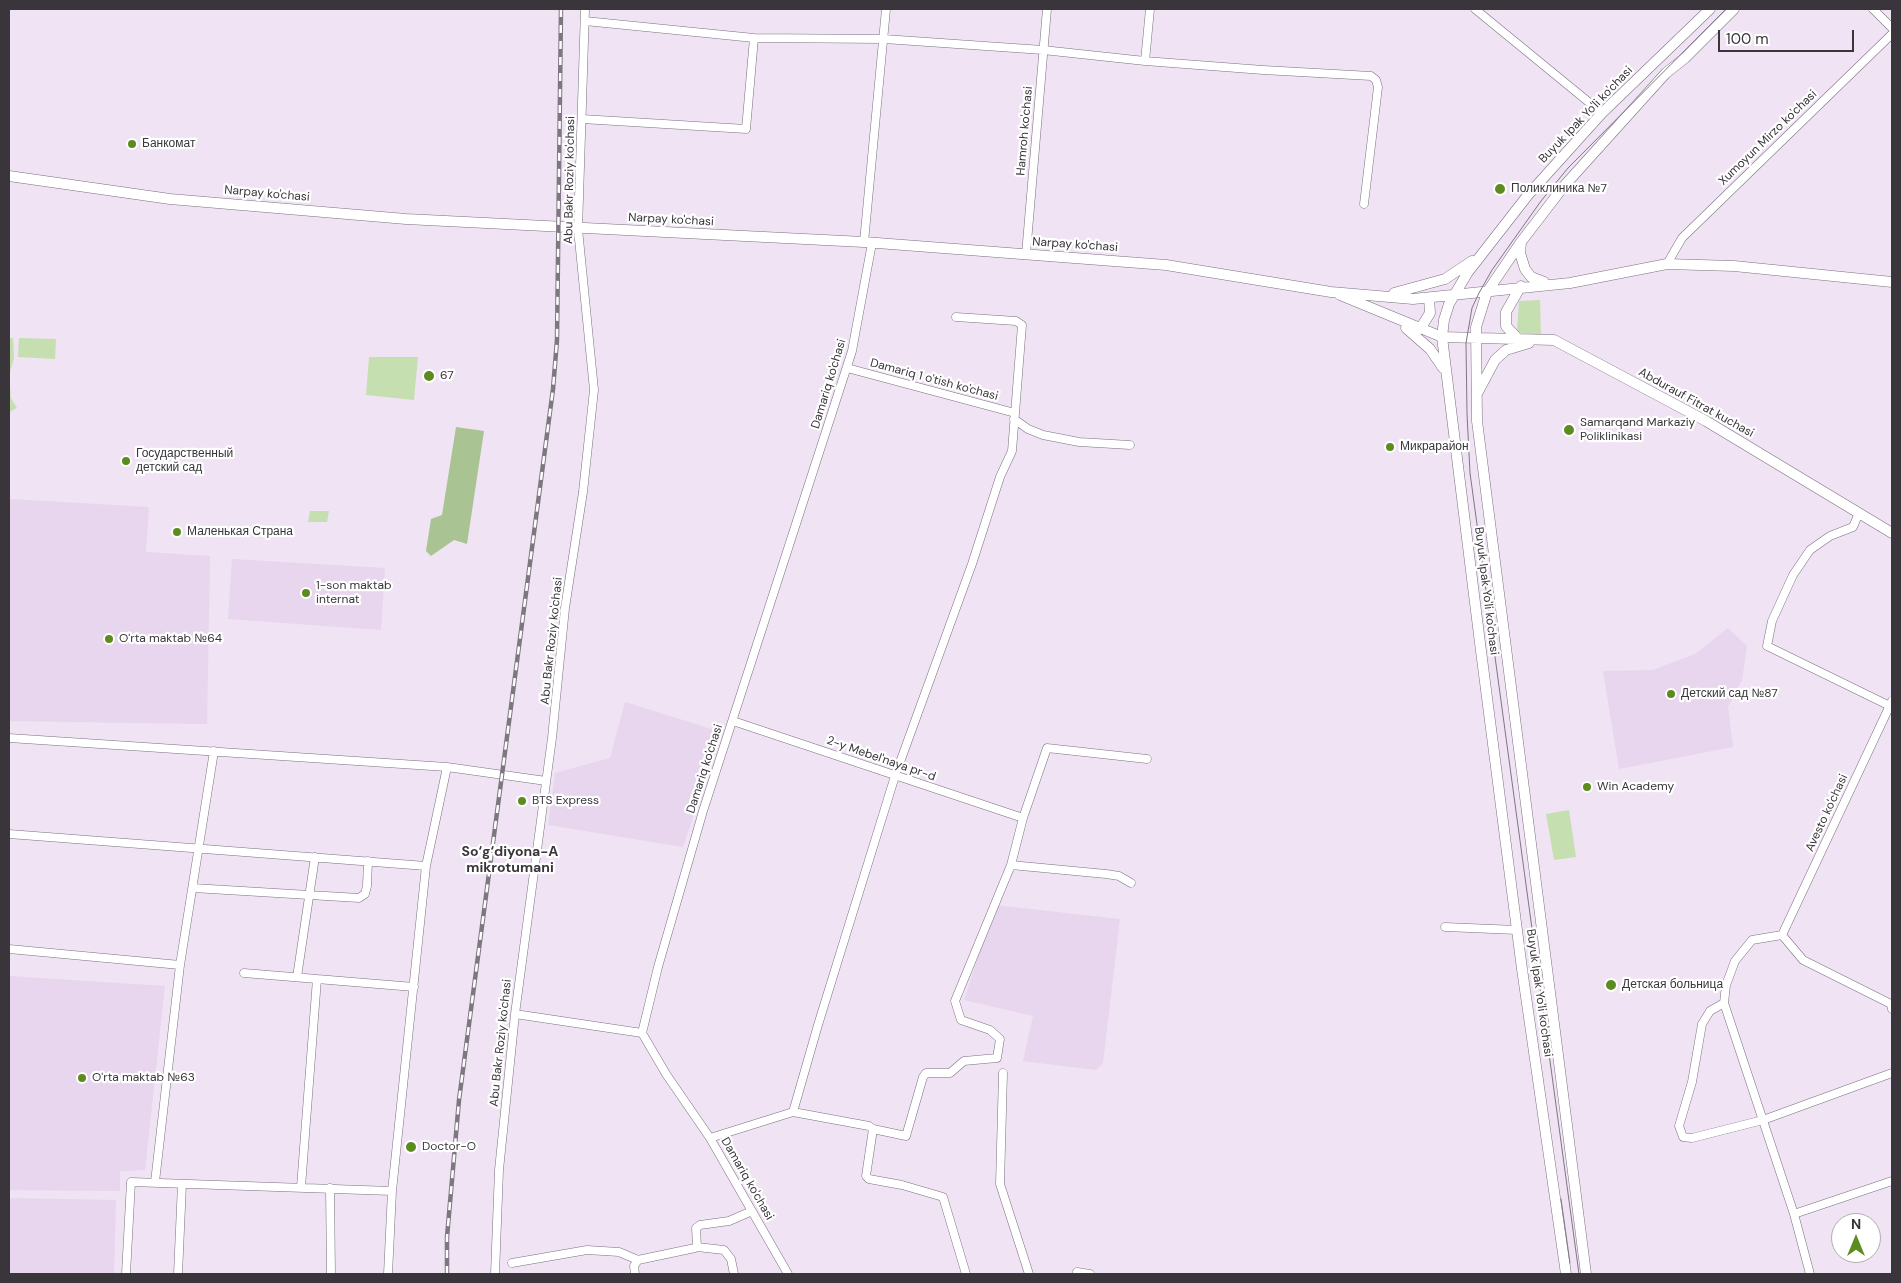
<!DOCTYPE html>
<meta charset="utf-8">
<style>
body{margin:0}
#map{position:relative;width:1901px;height:1283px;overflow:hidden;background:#efe3f4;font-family:"DM Sans",sans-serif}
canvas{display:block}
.frame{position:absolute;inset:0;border:10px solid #39353b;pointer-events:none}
.north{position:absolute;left:1831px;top:1213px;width:50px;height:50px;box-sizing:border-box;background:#fff;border:1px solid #b0aeb1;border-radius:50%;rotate:0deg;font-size:14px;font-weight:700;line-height:20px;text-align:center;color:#39353b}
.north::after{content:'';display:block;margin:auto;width:18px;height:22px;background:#5c8b20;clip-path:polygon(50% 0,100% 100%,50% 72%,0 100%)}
.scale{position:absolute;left:1718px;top:30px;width:136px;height:22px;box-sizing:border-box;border:2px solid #39353b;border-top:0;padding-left:6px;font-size:15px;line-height:18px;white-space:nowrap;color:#39353b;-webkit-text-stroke:4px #fff;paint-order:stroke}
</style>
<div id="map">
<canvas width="1901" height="1283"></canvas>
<div class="frame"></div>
<div class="north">N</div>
<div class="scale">100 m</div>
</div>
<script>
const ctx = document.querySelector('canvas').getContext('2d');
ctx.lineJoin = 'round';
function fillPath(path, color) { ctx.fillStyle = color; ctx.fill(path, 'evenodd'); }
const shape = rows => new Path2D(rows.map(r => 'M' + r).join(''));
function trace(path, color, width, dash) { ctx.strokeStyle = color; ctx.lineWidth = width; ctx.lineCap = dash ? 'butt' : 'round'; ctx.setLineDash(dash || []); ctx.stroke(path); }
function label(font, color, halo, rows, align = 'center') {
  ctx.font = font + ' "DM Sans",sans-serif'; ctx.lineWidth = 4.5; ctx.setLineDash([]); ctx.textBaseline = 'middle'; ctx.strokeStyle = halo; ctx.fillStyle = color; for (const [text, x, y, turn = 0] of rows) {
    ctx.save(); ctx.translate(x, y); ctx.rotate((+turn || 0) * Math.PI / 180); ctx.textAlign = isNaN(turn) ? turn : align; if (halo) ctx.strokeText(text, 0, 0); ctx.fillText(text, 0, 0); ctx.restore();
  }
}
const built = shape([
 [9,499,149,507,146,552,210,556,207,724,9,721],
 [232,559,385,568,381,630,228,619],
 [1728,628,1747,646,1742,680,1728,707,1733,747,1619,769,1603,671,1653,670,1695,654],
 [625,702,721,732,683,847,548,825,555,773,610,758],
 [995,905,1120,919,1103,1063,1096,1070,1023,1061,1033,1016,964,1000],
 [9,976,165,986,145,1170,120,1171,120,1191,9,1190],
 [9,1198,116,1200,114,1274,9,1274]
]);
const green = shape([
 [1540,300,1541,335,1517,332,1519,301],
 [9,338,13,338,14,358,9,376,11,398,17,408,9,412],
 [19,338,56,339,55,359,18,357],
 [369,357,418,357,414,400,366,395],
 [310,511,329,511,327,522,308,522],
 [1569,810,1576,857,1554,860,1546,814]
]);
const forest = shape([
 [456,427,484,431,467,544,454,540,431,556,426,551,431,519,442,515]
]);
const street = shape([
 [1475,9,1602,113],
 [1873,9,1892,28],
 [585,21,754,38,884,39,1043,50,1145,61,1263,70,1371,76,1376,80,1378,87,1364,204],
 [1145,61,1150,9],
 [582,119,746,129,754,38],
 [864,242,886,9],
 [1026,254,1047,9],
 [1667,264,1682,238,1892,34],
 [847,368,1015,413],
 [1014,419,1028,429,1043,435,1079,442,1130,445],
 [1859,513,1853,527,1830,536,1810,550,1793,575,1772,621,1767,646,1892,707],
 [733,721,1023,818],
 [9,738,447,767,546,781],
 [9,834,426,866],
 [1011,865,1106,874,1119,876,1131,883],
 [193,888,359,898,365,894,367,886,368,861],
 [1445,927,1517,930],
 [1782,935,1752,940,1735,961,1726,985,1724,1003,1794,1214,1810,1274],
 [1782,935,1892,701],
 [1782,935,1803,960,1891,1004,1892,1009],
 [9,949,180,965],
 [244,973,414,987],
 [297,977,315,857],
 [1724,1003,1710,1011,1702,1024,1692,1082,1679,1126,1683,1137,1692,1138,1763,1120,1892,1073],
 [515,1014,642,1033],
 [1003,1073,1000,1184,1029,1274],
 [793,1112,869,1126,873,1129,866,1176,869,1179,902,1185,943,1197,966,1274],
 [873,1129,906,1136,923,1077,926,1073,950,1073,964,1061,997,1058,1000,1039,990,1030,961,1020,955,1001,1011,865,1023,818,1047,748,1147,759],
 [710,1138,793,1112,818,1025,895,776,972,564,1000,477,1012,451,1022,325,1016,321,956,317],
 [155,1182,180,965,214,751],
 [301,1187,317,979],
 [330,1188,331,1274],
 [1794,1214,1892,1181],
 [697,1247,724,1250,731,1259,734,1274],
 [512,1263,587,1250,619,1252,638,1260],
 [1077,1272,1090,1274],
 [126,1274,131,1182,392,1191],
 [178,1274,182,1184],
 [388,1274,392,1191,426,866,447,767],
 [495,1274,499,1170,515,1014,552,738,565,608,583,492,594,390,578,229,585,9],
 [635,1274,634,1266,638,1260,695,1248,697,1247,696,1228,700,1225,729,1221,752,1211],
 [788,1274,710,1138,666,1074,642,1033,658,967,703,811,852,351,872,243]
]);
const secondary = shape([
 [9,176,170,199,406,219,864,242,1166,265,1331,292,1413,299,1570,283,1667,264,1734,266,1892,282],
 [1521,242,1520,253,1525,269,1531,277,1544,282],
 [1394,293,1445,279,1472,261],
 [1340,295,1442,337,1554,340,1706,421,1892,533],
 [1406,328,1430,349,1443,368],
 [1420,329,1430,313,1429,298],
 [1518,339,1506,326,1506,312,1521,286],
 [1478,392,1495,360,1506,350,1529,343],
 [1566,1274,1522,969,1481,651,1442,337,1444,320,1449,304,1468,272,1528,195,1602,113,1710,9],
 [1586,1274,1477,421,1476,327,1487,292,1521,242,1564,186,1666,73,1685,58,1734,9]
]);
const tram = shape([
 [1561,1199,1570,1263],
 [1579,1274,1470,473,1467,414,1466,343,1472,308,1479,293,1492,270,1541,201,1568,168,1726,9]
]);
const rail = shape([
 [447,1274,447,1237,459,1100,553,389,557,340,561,9]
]);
const markers = [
 [132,144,5,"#5c8b20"],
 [1500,189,6,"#5c8b20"],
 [429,376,6,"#5c8b20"],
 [1569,430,6,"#5c8b20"],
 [1390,447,5,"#5c8b20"],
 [126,461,5,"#5c8b20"],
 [177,532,5,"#5c8b20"],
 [306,593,5,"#5c8b20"],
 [109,639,5,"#5c8b20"],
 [1671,694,5,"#5c8b20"],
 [1587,787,5,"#5c8b20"],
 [522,801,5,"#5c8b20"],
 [1611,985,6,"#5c8b20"],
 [82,1078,5,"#5c8b20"],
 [411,1147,6,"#5c8b20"]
];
const streetNames = [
 ["Buyuk Ipak Yo'li ko'chasi",1586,115,-46],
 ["Hamroh ko'chasi",1025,131,-85],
 ["Xumoyun Mirzo ko'chasi",1768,138,-44],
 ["Abu Bakr Roziy ko'chasi",570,180,-89],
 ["Narpay ko'chasi",267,194,5],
 ["Narpay ko'chasi",671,220,3],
 ["Narpay ko'chasi",1075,245,4],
 ["Damariq 1 o'tish ko'chasi",934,380,15],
 ["Damariq ko'chasi",829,384,-73],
 ["Abdurauf Fitrat kuchasi",1696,403,29],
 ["Buyuk Ipak Yo'li ko'chasi",1486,591,83],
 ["Abu Bakr Roziy ko'chasi",552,641,-84],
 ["2-y Mebel'naya pr-d",881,759,19],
 ["Damariq ko'chasi",705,769,-72],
 ["Avesto ko'chasi",1827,813,-65],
 ["Buyuk Ipak Yo'li ko'chasi",1539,993,82],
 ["Abu Bakr Roziy ko'chasi",501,1043,-84],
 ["Damariq ko'chasi",747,1179,60]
];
const poiNames = [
 ["Банкомат",142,144],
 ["Поликлиника №7",1511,189],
 ["67",440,376],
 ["Samarqand Markaziy",1580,423],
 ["Poliklinikasi",1580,437],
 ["Микрарайон",1400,447],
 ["Государственный",136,454],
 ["детский сад",136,468],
 ["Маленькая Страна",187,532],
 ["1-son maktab",316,586],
 ["internat",316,600],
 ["O'rta maktab №64",119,639],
 ["Детский сад №87",1681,694],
 ["Win Academy",1597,787],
 ["BTS Express",532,801],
 ["Детская больница",1622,985],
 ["O'rta maktab №63",92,1078],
 ["Doctor-O",422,1147]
];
const neighbourhoodNames = [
 ["So‘g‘diyona-А",510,852],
 ["mikrotumani",510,868]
];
fillPath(built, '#e7d6ee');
fillPath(green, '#c6dfb0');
fillPath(forest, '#a9c393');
trace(street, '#7b707f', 9);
trace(secondary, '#7b707f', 11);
trace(street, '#fff', 8);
trace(secondary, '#fff', 10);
trace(tram, '#7e7781', 1);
trace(rail, '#7e7781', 4.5);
trace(rail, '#fff', 2.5, [8]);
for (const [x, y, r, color] of markers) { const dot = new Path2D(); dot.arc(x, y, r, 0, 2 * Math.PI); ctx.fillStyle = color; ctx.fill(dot); trace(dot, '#fff', 2); }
label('12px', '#39353b', '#fff', streetNames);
label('12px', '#39353b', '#fff', poiNames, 'left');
label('bold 14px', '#39353b', '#fff', neighbourhoodNames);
</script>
